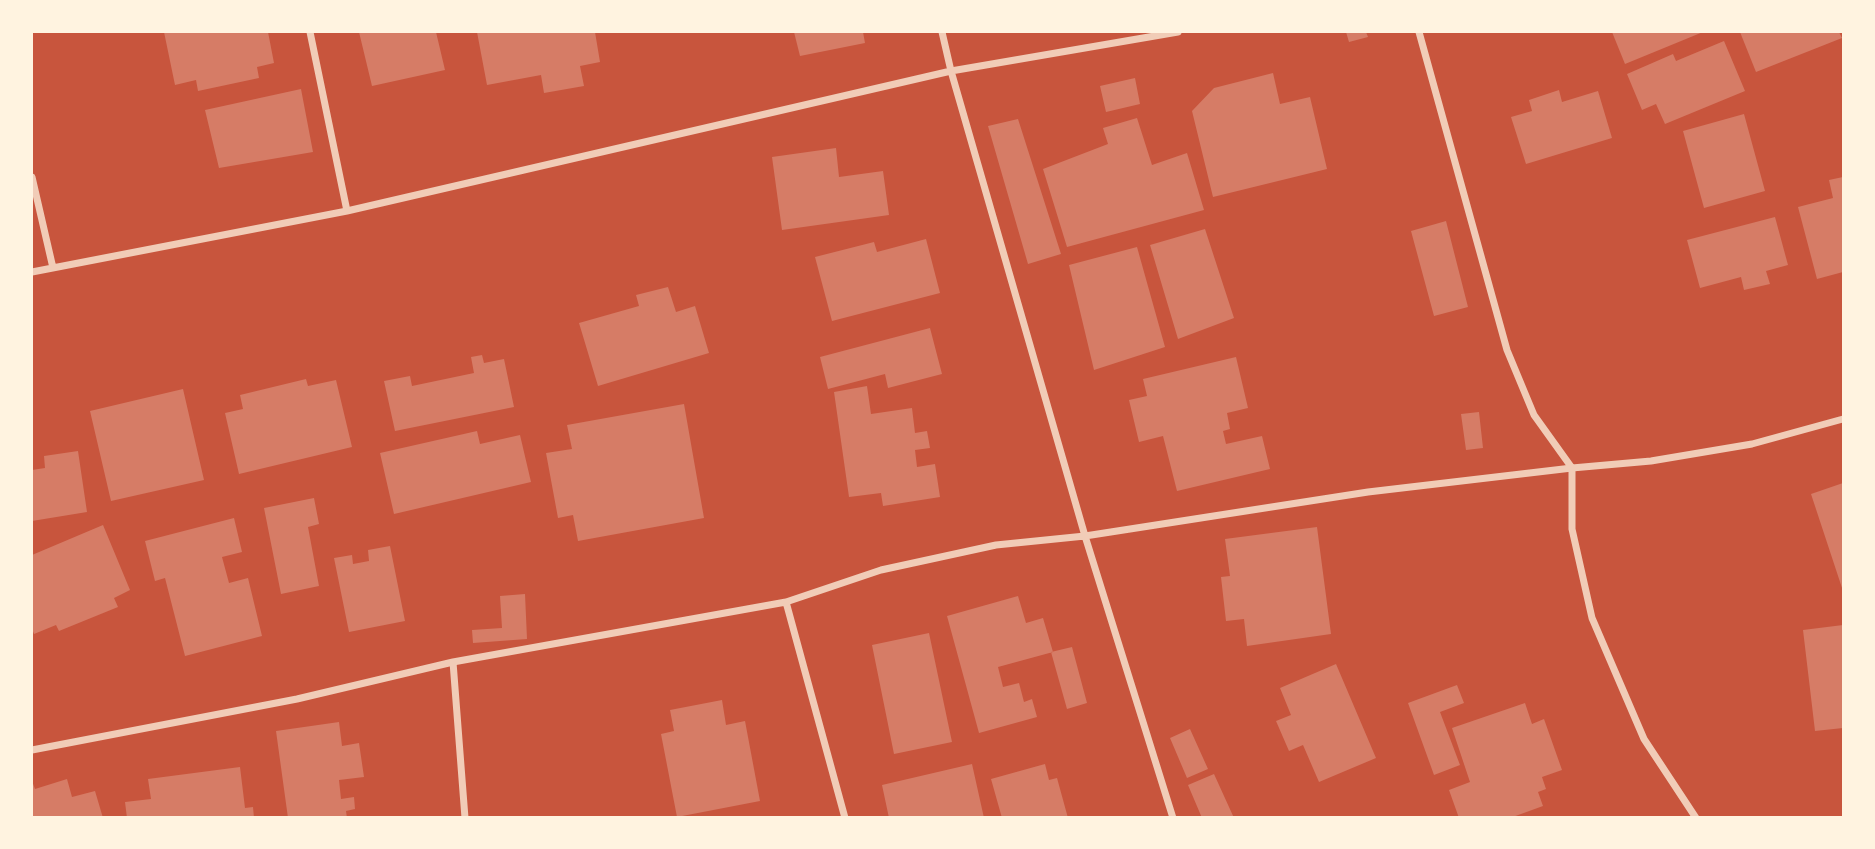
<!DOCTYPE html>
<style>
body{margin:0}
#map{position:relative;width:1875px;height:849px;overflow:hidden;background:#c8553d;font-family:Inter,sans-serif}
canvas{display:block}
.frame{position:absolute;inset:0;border:33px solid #fff3e0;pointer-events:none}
</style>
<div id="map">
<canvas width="1875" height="849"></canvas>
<div class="frame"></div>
</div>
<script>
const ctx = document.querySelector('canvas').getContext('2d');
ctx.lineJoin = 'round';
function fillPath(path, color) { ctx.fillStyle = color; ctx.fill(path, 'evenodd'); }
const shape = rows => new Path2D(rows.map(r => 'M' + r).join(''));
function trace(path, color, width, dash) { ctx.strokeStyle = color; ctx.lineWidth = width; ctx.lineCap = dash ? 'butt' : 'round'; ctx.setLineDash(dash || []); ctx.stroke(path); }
const building = shape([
 [164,32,268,32,274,63,257,67,259,78,198,91,196,80,175,85],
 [359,32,436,32,445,70,372,86],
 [477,32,595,32,600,62,580,66,584,86,544,93,541,75,487,85],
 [794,32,863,32,865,43,800,56],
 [1346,32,1366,32,1368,37,1349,42],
 [1612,32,1703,32,1625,64],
 [1740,32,1839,32,1842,38,1756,72],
 [1724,41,1745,91,1665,124,1656,104,1642,110,1627,74,1673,54,1676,61],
 [1273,73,1280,104,1310,97,1327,169,1213,197,1192,111,1214,88],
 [1135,78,1140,104,1106,112,1100,86],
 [301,89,313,152,219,168,205,110],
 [1559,90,1562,102,1598,91,1612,138,1526,164,1511,117,1532,111,1529,100],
 [1744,114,1765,191,1704,208,1683,131],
 [1137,118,1152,165,1187,153,1204,210,1067,247,1043,169,1108,144,1103,128],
 [1018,119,1061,254,1028,264,988,126],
 [836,148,839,177,883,171,889,215,782,230,772,157],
 [1843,177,1843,272,1817,279,1798,207,1833,198,1829,180],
 [1775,217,1788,265,1766,271,1770,284,1744,290,1741,277,1700,288,1687,240],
 [1446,221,1468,307,1434,316,1411,231],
 [1205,229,1234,318,1178,339,1150,245],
 [926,239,940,293,832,321,815,257,874,242,877,252],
 [1137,247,1165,347,1094,370,1069,265],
 [668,287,676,312,695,306,709,353,598,386,579,323,639,306,636,295],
 [930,328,942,374,888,388,885,374,828,389,820,357],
 [482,355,484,363,504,359,514,407,395,431,384,381,410,376,412,386,474,373,471,357],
 [1236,357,1248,408,1227,413,1230,429,1223,431,1226,444,1262,436,1270,469,1177,491,1163,436,1139,442,1129,400,1147,396,1143,379],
 [306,379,308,386,336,380,352,447,239,474,225,413,243,409,240,395],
 [867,386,871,414,912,408,915,433,927,431,930,448,915,450,917,467,935,464,940,497,883,506,881,493,849,497,834,392],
 [183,389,204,480,111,501,90,411],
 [684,404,704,518,578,541,573,515,558,518,546,453,572,449,567,425],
 [1479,412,1483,448,1466,450,1461,414],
 [477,431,480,444,520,435,531,482,394,514,380,453],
 [78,451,87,512,32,521,32,470,45,468,44,456],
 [1843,483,1843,591,1811,494],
 [314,498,319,524,308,527,319,586,281,594,264,508],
 [234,518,242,552,222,557,229,583,248,578,262,636,185,656,165,578,155,581,145,541],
 [103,525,130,590,114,598,118,607,59,631,56,625,34,634,32,629,32,555],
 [1317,527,1331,634,1247,646,1244,619,1226,621,1221,577,1230,576,1225,539],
 [390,546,405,621,349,632,334,558,352,555,353,564,369,561,368,550],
 [525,594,527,639,473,643,472,630,502,628,500,596],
 [1018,596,1026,623,1043,618,1053,652,998,667,1003,687,1019,683,1024,702,1032,699,1037,717,979,733,947,616],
 [1843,625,1843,728,1815,731,1803,630],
 [929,633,952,742,894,754,872,645],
 [1072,647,1087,703,1067,709,1051,652],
 [1336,664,1376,758,1319,782,1303,745,1289,751,1276,721,1291,715,1280,688],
 [1457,685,1464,703,1440,712,1460,765,1434,775,1408,703],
 [722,700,726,725,745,721,760,801,677,817,661,734,674,731,670,710],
 [1525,703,1532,724,1544,719,1562,770,1542,777,1546,789,1538,792,1543,806,1510,818,1459,818,1449,790,1470,782,1452,728],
 [339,722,342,746,359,743,364,777,339,780,341,799,354,797,355,809,346,811,347,818,288,818,276,731],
 [1190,729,1208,769,1187,778,1170,738],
 [972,764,984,818,889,818,882,785],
 [1045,764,1049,780,1057,778,1068,818,1002,818,991,779],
 [240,767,245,808,253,807,254,818,127,818,125,802,151,799,148,779],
 [1214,774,1234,818,1202,818,1188,785],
 [67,779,72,797,95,791,103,818,32,818,32,781,35,789]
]);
const minor = shape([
 [310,32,347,211],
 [942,32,951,71,1085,536,1173,818],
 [1419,32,1507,350,1534,415,1572,468,1572,529,1592,618,1644,739,1696,818],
 [32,177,53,268],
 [32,272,347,211,951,71,1178,32],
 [786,602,845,818],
 [453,662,465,818],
 [32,750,297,699,453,662,786,602,881,570,996,545,1085,536,1368,492,1572,468,1651,461,1752,444,1843,419]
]);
fillPath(building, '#d67c66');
trace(minor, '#f1ccb7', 7);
</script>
